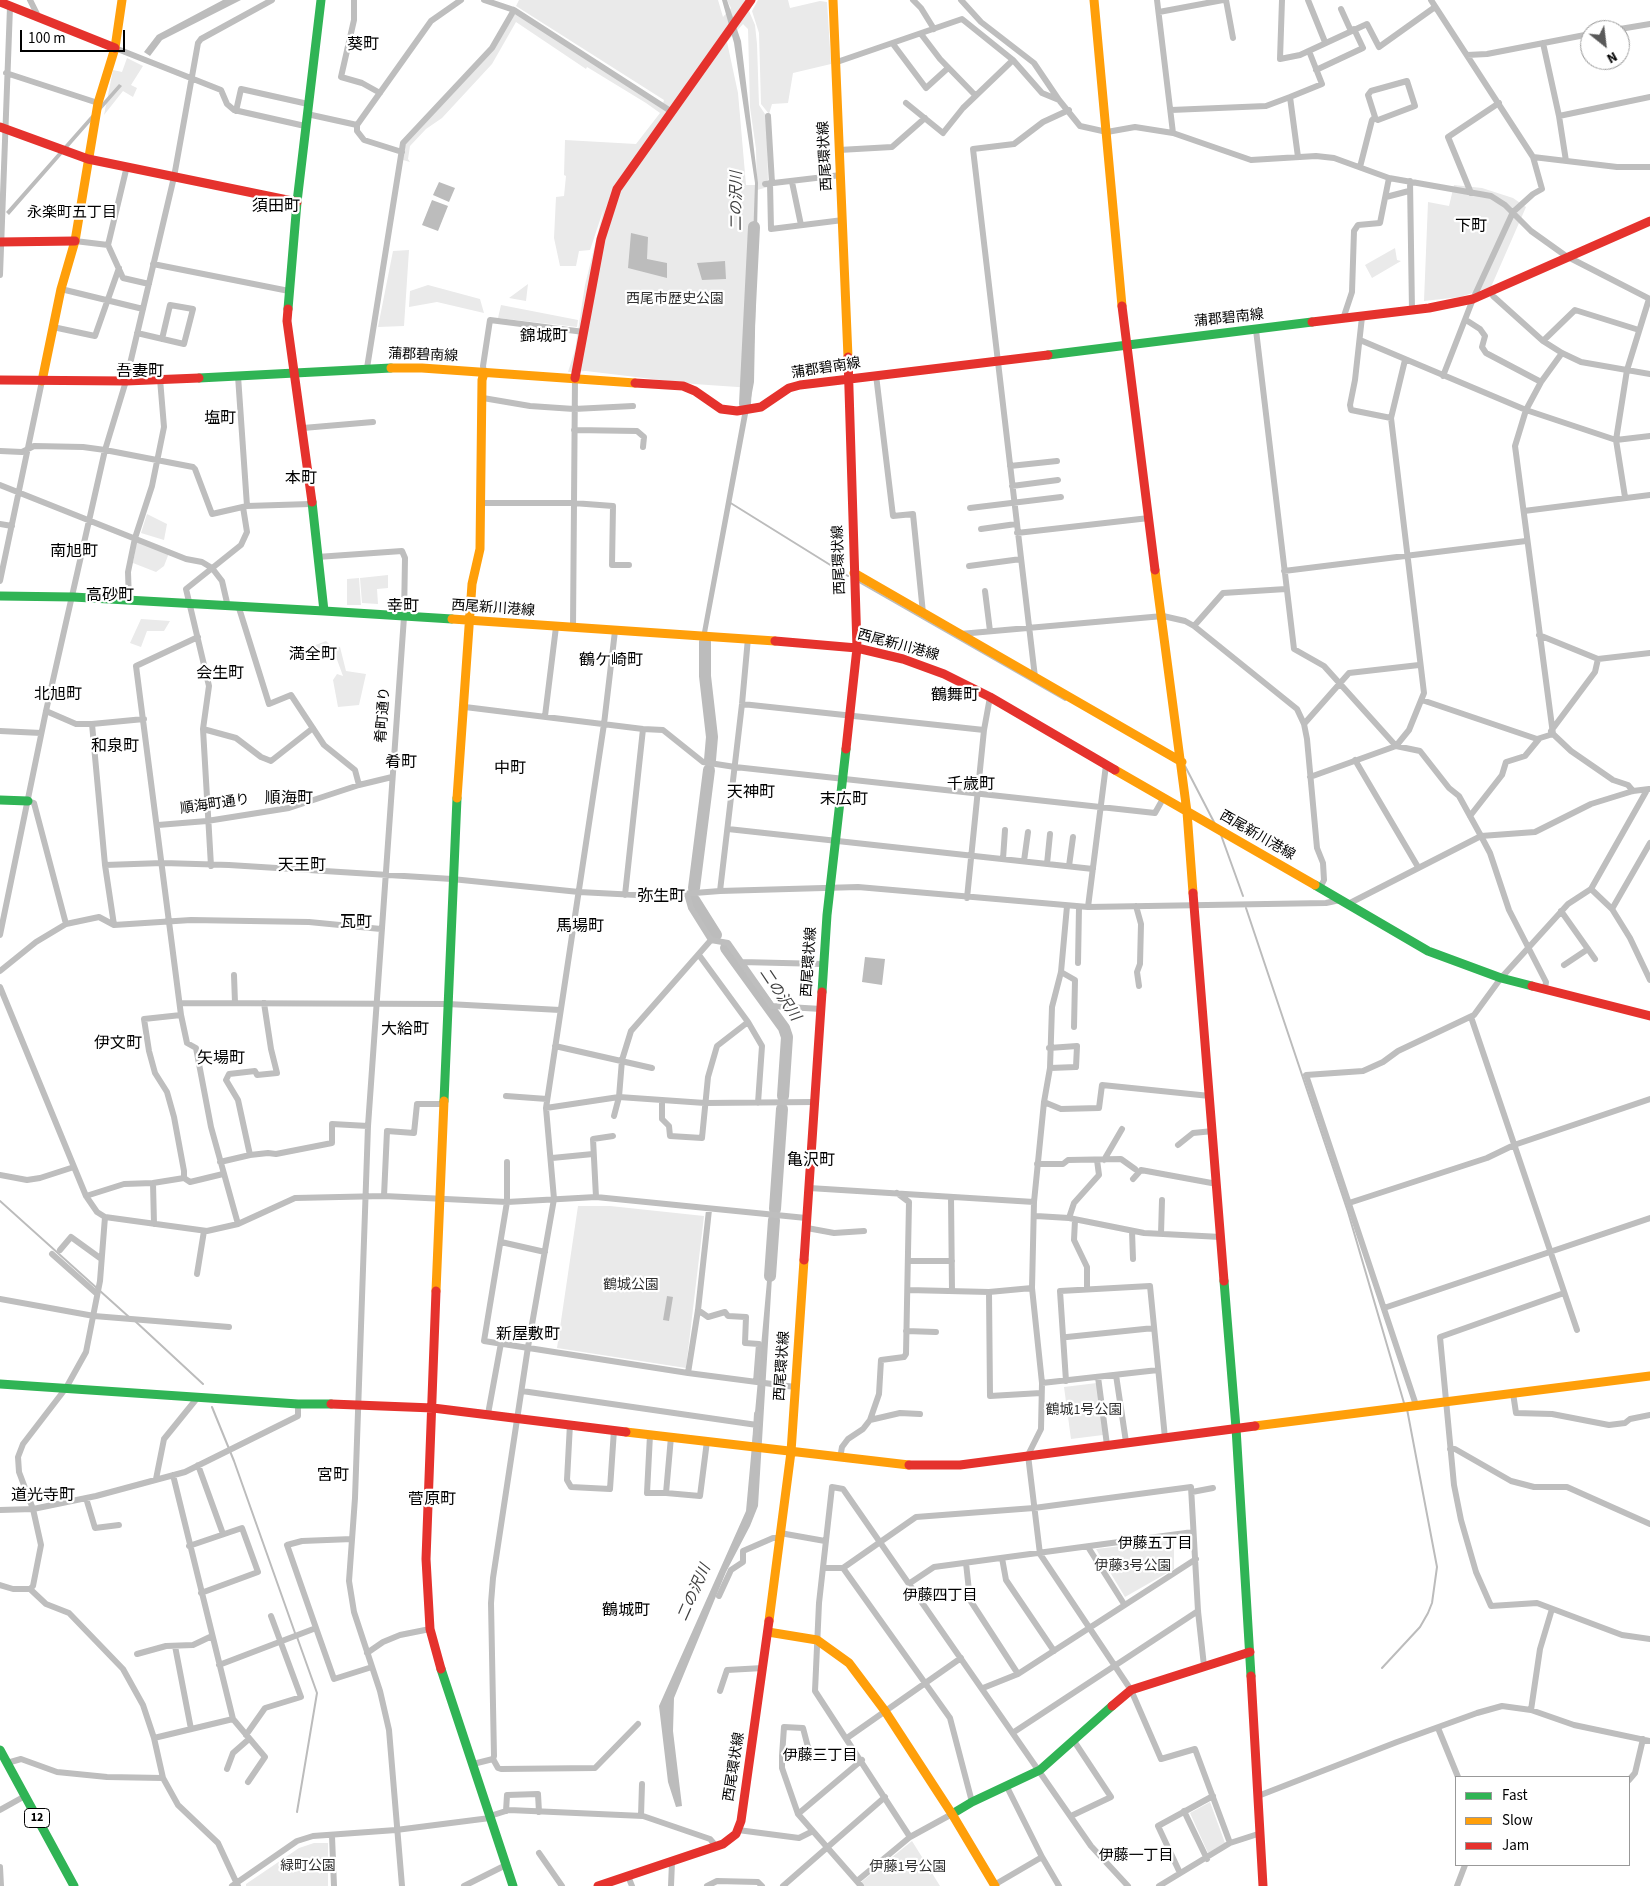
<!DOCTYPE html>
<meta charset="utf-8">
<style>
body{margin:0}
#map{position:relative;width:1650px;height:1886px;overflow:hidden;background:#fff;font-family:"Source Sans 3",sans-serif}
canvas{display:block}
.legend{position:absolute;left:1455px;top:1776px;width:175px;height:90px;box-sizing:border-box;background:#fff;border:1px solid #999;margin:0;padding:6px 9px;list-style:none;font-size:15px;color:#000}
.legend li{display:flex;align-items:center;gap:10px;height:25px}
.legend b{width:25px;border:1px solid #999}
.north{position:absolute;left:1580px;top:20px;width:50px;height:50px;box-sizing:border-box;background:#fff;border:1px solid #999;border-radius:50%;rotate:151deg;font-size:14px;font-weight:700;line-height:20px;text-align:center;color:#000}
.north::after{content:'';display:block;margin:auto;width:18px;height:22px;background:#595959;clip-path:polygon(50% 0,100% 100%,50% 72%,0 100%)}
.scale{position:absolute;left:20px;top:30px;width:105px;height:22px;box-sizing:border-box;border:2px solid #000;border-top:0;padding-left:6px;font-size:15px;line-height:18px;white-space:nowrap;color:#000;-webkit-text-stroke:4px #fff;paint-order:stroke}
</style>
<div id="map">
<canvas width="1650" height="1886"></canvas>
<ul class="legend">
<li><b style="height:6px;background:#30b455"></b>Fast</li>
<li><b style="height:6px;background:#ff9f0a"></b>Slow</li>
<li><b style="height:6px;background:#e5322d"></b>Jam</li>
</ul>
<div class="north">N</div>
<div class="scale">100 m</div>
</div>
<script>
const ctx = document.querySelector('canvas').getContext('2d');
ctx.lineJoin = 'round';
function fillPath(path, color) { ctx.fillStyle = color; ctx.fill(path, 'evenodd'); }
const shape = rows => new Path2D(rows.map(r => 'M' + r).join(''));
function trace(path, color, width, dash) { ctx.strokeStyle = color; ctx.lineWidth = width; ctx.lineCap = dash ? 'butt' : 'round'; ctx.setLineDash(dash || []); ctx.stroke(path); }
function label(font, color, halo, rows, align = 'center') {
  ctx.font = font + ' "Source Sans 3","Noto Sans JP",sans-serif'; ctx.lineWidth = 4.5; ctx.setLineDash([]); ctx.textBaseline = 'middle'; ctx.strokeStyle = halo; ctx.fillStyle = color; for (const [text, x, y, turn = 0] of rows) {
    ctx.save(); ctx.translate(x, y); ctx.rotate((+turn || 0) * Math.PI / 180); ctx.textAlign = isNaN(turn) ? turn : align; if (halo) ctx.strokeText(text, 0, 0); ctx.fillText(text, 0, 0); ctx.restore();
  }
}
const green = shape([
 [519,0,718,0,723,17,731,8,727,0,756,0,749,11,755,25,757,44,759,105,767,117,768,187,757,190,756,149,750,107,748,29,743,24,727,42,738,93,746,185,756,185,752,388,694,384,586,371,568,372,575,350,585,285,604,208,590,250,579,251,576,266,560,266,554,238,556,197,564,196,566,176,564,175,565,140,636,144,660,113,646,103,587,67,586,69,516,22,492,64,442,118,426,129,410,146,408,159,410,162,403,160,405,143,480,62,513,15,518,13,662,107,664,100,516,6],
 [758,0,788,0,790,8,820,1,827,2,831,64,793,73,788,103,772,104,769,114,761,104,759,33,752,11],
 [127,58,143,66,131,85,137,88,133,97,123,91,104,115,113,70,122,72],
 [1454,185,1482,188,1513,198,1526,207,1491,287,1460,297,1424,301,1428,202,1449,206],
 [1395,248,1397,260,1401,261,1372,278,1365,265],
 [409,250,404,326,378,327,393,251],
 [528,284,526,301,509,298],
 [428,285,480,299,484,313,437,302,409,307,410,291],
 [501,305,578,320,577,327,498,318],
 [147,514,167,524,164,540,141,533],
 [137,541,169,553,164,566,156,572,133,563],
 [388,575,388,588,377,589,378,604,362,603,360,578],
 [359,578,361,605,347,605,347,579],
 [141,619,170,621,164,631,147,631,141,647,130,643],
 [326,641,330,645,340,647,346,671,366,674,359,705,338,707,333,680,337,674,343,676,335,654,313,646],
 [578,1206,610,1206,704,1216,686,1368,557,1348],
 [1097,1383,1103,1435,1071,1439,1064,1387],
 [1174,1540,1174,1569,1125,1597,1096,1549],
 [1210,1802,1225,1843,1208,1853,1190,1813],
 [912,1841,940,1886,862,1886,860,1883],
 [314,1843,328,1843,328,1886,246,1886,246,1884,299,1848]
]);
const water = shape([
 [223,0,241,0,162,40,150,56,144,52,157,35],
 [722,0,727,0,741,41,758,183,754,382,707,633,702,632,748,382,755,183,734,43],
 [119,84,122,86,9,215,6,212],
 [439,182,455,188,449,202,433,195],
 [432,200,448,206,438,231,422,225],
 [631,233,648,237,647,259,667,263,667,278,628,268],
 [725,261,726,279,702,280,697,263],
 [865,957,885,959,882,985,862,982],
 [769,1259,773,1261,758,1506,750,1526,726,1572,674,1698,673,1731,682,1806,676,1807,668,1782,659,1706,746,1511],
 [667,1296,673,1297,669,1321,663,1320]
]);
const stream = shape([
 [729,502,848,576],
 [859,582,1065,700],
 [1185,766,1215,824],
 [1221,835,1243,896],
 [1246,908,1348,1212,1404,1403],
 [0,1201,129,1317],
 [135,1321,203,1384],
 [212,1407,234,1461,295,1633],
 [1382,1668,1420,1627,1428,1613,1432,1603,1437,1567,1407,1409],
 [297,1812,317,1693,297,1637]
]);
const river = shape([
 [745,404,754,227],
 [705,642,705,676,712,737,710,760],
 [694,888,709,770],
 [694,900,716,935],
 [726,948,784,1028,787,1037,783,1096],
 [775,1209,782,1109],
 [770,1276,774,1220]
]);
const street = shape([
 [30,0,39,18],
 [354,0,354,20,341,77,362,83,380,93],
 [484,0,514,10,672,112],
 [913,0,921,8,934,29],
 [961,0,981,22,1034,63,1059,100,1080,126,1107,132,1135,127,1173,133,1251,160,1316,156,1334,158,1389,178,1491,196,1505,205,1531,231,1566,256,1650,299],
 [1157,0,1173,133],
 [1226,0,1233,38],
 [1282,0,1280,59,1300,55,1367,24,1379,47,1435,7],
 [1308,0,1325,42],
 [1431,0,1533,157,1542,189,1533,194,1513,212,1473,299,1443,376],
 [1341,9,1351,31],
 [1159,12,1223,0],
 [1614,30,1650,24],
 [921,34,940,59,975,95],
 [1543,43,1559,116,1566,161],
 [893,44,926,88,948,68],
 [115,48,221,90,227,104,234,110,305,126],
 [1467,55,1487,54,1590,34],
 [837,62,962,19,1013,60,1042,93,1059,100],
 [1316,70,1363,48,1354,29],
 [6,73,98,103],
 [906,103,943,133,963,108,1013,60],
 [1171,110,1266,106,1290,97],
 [236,111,241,89,308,104],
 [307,114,357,125],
 [768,116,772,183],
 [1559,116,1650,97],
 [839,150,892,147,925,118],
 [402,152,364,140,357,131,357,125,431,21,461,0],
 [1298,157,1290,97,1322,84,1309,51],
 [1533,157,1617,167,1650,167],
 [127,166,108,245,123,278,149,284],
 [1360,167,1372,120,1375,117,1368,95,1371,91,1407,81,1415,106,1378,120,1374,118],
 [1410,181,1412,311],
 [792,182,801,225],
 [770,183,771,229,843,220],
 [765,184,841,175],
 [1471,193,1448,137,1499,103],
 [1386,197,1409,191],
 [75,241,108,245],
 [153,264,289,291],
 [0,275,10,7],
 [61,289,143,309],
 [1491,291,1493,296,1543,341,1562,353,1581,362,1650,374],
 [1362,317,1355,380,1350,405,1351,410,1391,418],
 [1343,319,1352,292,1354,231,1358,225,1380,223,1389,178],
 [1466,320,1480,329,1485,336,1482,347,1486,353,1541,382],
 [53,327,95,336,119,268],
 [1256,330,1294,649,1324,666,1396,746],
 [137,333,184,344,193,309,170,305,162,339],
 [1360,340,1526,410,1616,440,1650,436],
 [1543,341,1575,310,1639,330],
 [367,368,403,143,492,48,514,10],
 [484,373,483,366,490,320,584,332],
 [876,375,893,516,913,514,923,613],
 [238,376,247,506],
 [483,398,530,406,574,409,633,406],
 [303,428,373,422],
 [574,430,637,431,644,437,643,447],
 [0,451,22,452,34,446,83,447,105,450,193,467,195,469,212,514,247,506,310,504],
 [1010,466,1057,461],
 [0,485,186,559,202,562,212,568,222,581,228,607],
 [1012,486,1058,480],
 [1625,497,1616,440,1627,370,1649,299],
 [482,503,573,503,613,506,612,565,629,565],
 [970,508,1061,497],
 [1524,511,1650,495],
 [0,524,12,526],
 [981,529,1016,524],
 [1017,533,1149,518],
 [317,557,402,551,405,558,404,617,368,1126,355,1498,349,1581,354,1612,380,1691,389,1730,402,1886],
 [969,566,1021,559],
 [1284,571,1526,541],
 [0,581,42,381],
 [985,591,990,631],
 [129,601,128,572,135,538,152,486,164,427,160,379],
 [239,608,269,704,291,695,324,745,355,770,359,785],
 [1194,626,1223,593,1286,589],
 [573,628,575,378],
 [960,634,1163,616,1185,621,1194,626,1297,709,1304,724,1307,739,1317,848,1323,863,1324,880,1320,888],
 [1539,635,1598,659,1650,653],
 [198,637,136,666,181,1015,187,1043,196,1048,211,1127,238,1224],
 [1035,677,973,149,1014,144,1043,122,1069,110],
 [1422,700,1537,739,1553,734,1515,446,1526,410,1541,382,1562,353],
 [742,704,984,730],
 [465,707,643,729,663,730,703,762,735,767,1155,813,1164,797],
 [46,711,76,724,92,724,105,865,114,925],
 [545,716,556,627],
 [92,724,144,719],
 [1304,724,1349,673,1419,665],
 [203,729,236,738,261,757,271,761,313,728],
 [0,731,41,733],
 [1551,731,1595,672,1598,659],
 [1553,734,1571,751,1613,780,1628,785,1633,791],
 [1396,746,1409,730,1424,693,1391,418,1405,360],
 [1355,760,1418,867],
 [1310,777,1396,746,1420,751,1449,788,1459,796,1481,836,1490,853,1509,910,1546,982,1545,988],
 [28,801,34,803,66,924],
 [1470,816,1502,775,1506,762,1525,756,1539,739],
 [158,825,207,821,289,808,359,785,392,777],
 [728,829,1093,869],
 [1003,859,1005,830],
 [1024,861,1028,832],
 [1047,864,1050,834],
 [105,865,163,863,229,865,452,879,579,892,656,896,720,891,858,887,1088,907,1326,903,1340,900],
 [211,866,203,729,209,686,186,589,241,545,247,532,243,507],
 [1069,866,1073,837],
 [1591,889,1612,909,1630,938,1650,980],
 [720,891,742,704,748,638],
 [687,894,691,908,711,940,728,943,772,1006,821,1009],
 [625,895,643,729],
 [967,898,984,730,990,697],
 [1348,904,1481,836,1535,832,1591,804,1633,791,1649,789],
 [1067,906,1061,972,1052,1007,1050,1068,1044,1102,1034,1202,1032,1288,1042,1383,1041,1429,1028,1455,1040,1554,1131,1690,1161,1759,1195,1749,1230,1843],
 [1136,906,1141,924,1140,964,1137,972,1139,986],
 [1088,907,1106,765],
 [1612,909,1650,843],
 [1561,911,1595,959],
 [0,935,46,711,105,450,126,381,174,177,198,43,201,39,272,0],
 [699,955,748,1022,762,1046,758,1103],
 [741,962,824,964],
 [1078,963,1079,907],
 [1564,965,1588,949],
 [0,971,36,942,66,924,99,917,114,925,191,920,309,922,381,929],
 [1061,972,1075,980,1074,1027],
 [234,975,235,1003],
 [0,987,86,1196,97,1212,105,1217,207,1231,238,1224,295,1198,384,1196,507,1202,596,1197,806,1218],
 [180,1003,448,1004,560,1010],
 [1471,1017,1577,1330],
 [555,1046,652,1068],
 [1049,1048,1077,1046,1076,1067,1050,1068],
 [506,1096,547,1099],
 [662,1100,662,1119,669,1126,670,1136,702,1138,708,1077,717,1046,748,1022],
 [1044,1102,1061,1109,1099,1108,1102,1085,1210,1096],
 [546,1108,619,1097,705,1103,814,1102],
 [614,1116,619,1097,622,1060,631,1031,711,940],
 [1178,1145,1193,1133,1213,1131],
 [250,1155,238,1100,226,1080,229,1074,255,1071,257,1075,277,1073,271,1049,264,1003],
 [552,1158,593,1154],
 [1104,1160,1122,1129],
 [220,1162,250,1155,268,1153,276,1154,332,1143,332,1124,368,1126],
 [507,1162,507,1202,484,1341,688,1373,795,1387],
 [1037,1164,1063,1164,1068,1160,1121,1159,1135,1169],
 [0,1175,27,1180,40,1178,74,1167],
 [184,1178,190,1182,223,1174],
 [1133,1179,1141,1170,1217,1184],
 [809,1188,1034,1202],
 [86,1196,124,1184,153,1183],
 [384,1196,387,1131,414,1133,417,1104,445,1104],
 [596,1197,593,1139,613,1136],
 [951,1197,952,1291],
 [1349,1203,1487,1158,1514,1145,1650,1099],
 [1036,1216,1069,1218,1144,1233,1221,1237],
 [1069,1218,1074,1203,1099,1175,1097,1160],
 [1075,1220,1074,1240,1087,1267,1087,1289],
 [154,1224,153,1183,184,1178,184,1171,174,1117,167,1092,155,1073,149,1051,144,1019,181,1015],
 [807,1228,834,1233,864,1231],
 [1132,1231,1133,1259],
 [1161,1234,1162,1200],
 [501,1242,545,1252],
 [60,1250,71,1237,100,1258],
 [52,1254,96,1293],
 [909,1261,952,1261],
 [197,1274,204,1231],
 [908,1290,989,1292,1032,1288],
 [989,1292,990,1396,1041,1393],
 [1564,1293,1440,1337,1454,1485,1461,1520,1476,1572,1491,1606,1537,1603,1622,1635,1650,1639],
 [0,1299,94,1316,229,1327],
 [1384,1308,1650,1218],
 [698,1310,708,1317,725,1312,728,1316,746,1317,745,1343,759,1344,756,1382],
 [906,1331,936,1332],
 [1067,1337,1154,1328],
 [688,1373,698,1310,709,1210],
 [1116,1375,1126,1442],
 [1098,1377,1107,1445],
 [1066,1381,1060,1291,1150,1286,1165,1438],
 [1042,1383,1158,1370],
 [522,1391,757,1425],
 [1513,1393,1516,1413,1552,1414,1609,1425,1625,1423,1630,1419,1650,1415],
 [1416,1405,1306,1075,1363,1071,1383,1062,1398,1051,1474,1015,1501,978,1568,904,1591,889,1647,790],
 [488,1414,501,1343],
 [870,1420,879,1394,881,1360,904,1357,906,1354,909,1202,897,1193],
 [570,1424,567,1480,571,1487,610,1489,614,1430],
 [650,1435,647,1493,666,1493],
 [671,1437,666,1493,700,1496,707,1441],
 [755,1446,757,1414],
 [1450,1449,1455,1449,1511,1481,1534,1487,1567,1487,1650,1524],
 [840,1458,842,1447,848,1439,863,1429,870,1420,900,1413,920,1414],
 [198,1465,223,1534],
 [156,1479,164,1439,198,1397],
 [1192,1492,1213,1488],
 [86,1498,95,1528,119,1525],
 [0,1510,33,1509,96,1496,185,1472,298,1416,298,1404],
 [780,1533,825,1541],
 [189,1546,242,1528,258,1572,201,1593],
 [1088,1547,1124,1604],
 [1002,1558,1006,1580,1054,1651],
 [966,1563,970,1600,1018,1674],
 [823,1568,843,1568,916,1517,1034,1508,1191,1487,1198,1611,1204,1666],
 [843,1568,950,1718,972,1802],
 [910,1583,934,1567,1193,1532],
 [0,1585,13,1589,30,1589,46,1604,69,1613,123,1669,143,1705,154,1738,163,1778,178,1805,218,1843,238,1886],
 [30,1589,33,1586,41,1545,33,1509,19,1472,18,1457,23,1444,66,1388,86,1352,100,1281,105,1217],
 [719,1596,731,1570,743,1562,743,1551,773,1538,779,1538],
 [316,1628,287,1545,302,1541,352,1539],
 [175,1646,191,1729],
 [367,1653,383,1642,400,1635,430,1629],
 [137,1654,166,1646,193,1645,212,1636],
 [219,1665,316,1628,334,1679,372,1667],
 [983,1688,1018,1674,1196,1559],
 [720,1691,727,1670,763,1668],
 [1531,1710,1540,1649,1552,1609],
 [233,1719,265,1757,248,1782],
 [1438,1728,1458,1777],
 [1014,1732,1198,1611],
 [246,1735,265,1708,301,1697,271,1616],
 [154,1738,233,1719,173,1475],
 [847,1738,961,1658],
 [493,1759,498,1768,501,1769,595,1768,638,1724],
 [782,1760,809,1751,803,1728,784,1727,782,1756,782,1768,798,1814,861,1886],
 [7,1763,21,1759,57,1772,107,1777,163,1778],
 [473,1764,493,1759,494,1756,491,1603,493,1578,528,1347,554,1199,546,1108,604,724,615,631],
 [227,1769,233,1753,249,1739],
 [1629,1780,1635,1773,1643,1739],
 [1007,1787,1042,1857,1059,1886],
 [1258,1796,1397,1742,1477,1713,1502,1706,1531,1710,1574,1725,1650,1741],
 [0,1810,25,1796],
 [506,1811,507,1795,538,1794,539,1812],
 [1184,1811,1207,1859],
 [798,1814,862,1760],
 [490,1816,509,1810,643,1816,710,1839,716,1846],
 [641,1816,642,1784],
 [1071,1816,1111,1797,1074,1741],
 [738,1830,799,1838,813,1831],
 [332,1836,334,1886],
 [910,1837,815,1691,819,1603,832,1487,843,1489,1091,1846,1128,1886],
 [539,1853,562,1886],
 [0,1867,1,1886],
 [1180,1873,1158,1826,1213,1796],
 [628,1876,632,1886],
 [857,1881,910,1837,952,1814],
 [994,1885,1042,1857],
 [232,1886,297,1841,313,1836,396,1830,490,1818],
 [464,1886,506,1865],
 [671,1886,672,1862],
 [707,1886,717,1881,758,1882,762,1886],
 [783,1886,885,1797],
 [1159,1886,1230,1843,1261,1833],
 [1457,1886,1465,1865]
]);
const fast = shape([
 [288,309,297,202,321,0],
 [1048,355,1312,322],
 [199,378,391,368],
 [312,502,324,611,452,619],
 [0,596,73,597,324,611],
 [0,800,28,801],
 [1315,885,1428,951,1501,978,1532,986],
 [822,992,827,915,846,749],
 [444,1101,457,798],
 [1224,1281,1236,1428,1251,1676],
 [0,1384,298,1404,331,1404],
 [441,1669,513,1886],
 [0,1750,74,1886],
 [952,1814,972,1802,1040,1770,1112,1706]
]);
const slow = shape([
 [833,0,848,357],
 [1094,0,1122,306],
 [391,368,422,368,635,383],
 [42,381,61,289,75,241,98,103,115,48,122,0],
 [1155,570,1187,812,1193,893],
 [854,573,1182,762],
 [452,619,775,641],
 [1115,770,1315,885],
 [457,798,472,584,480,549,482,380,484,373],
 [436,1291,444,1101],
 [1255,1426,1650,1376],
 [626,1432,909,1465],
 [769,1621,791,1452,804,1260],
 [768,1632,817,1640,849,1663,885,1711,952,1814,995,1886]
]);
const jam = shape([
 [0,2,115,48],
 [0,127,88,159,297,202],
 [0,242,75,241],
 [1122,306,1155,570],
 [288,309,287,321,312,502],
 [1312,322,1429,308,1473,299,1650,221],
 [575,378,601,239,617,189,751,0],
 [0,380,126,381,199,378],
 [635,383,683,386,695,391,721,409,737,411,761,407,789,388,800,385,1048,355],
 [775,641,857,648,903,659,944,674,990,697,1115,770],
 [846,749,857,648,848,357],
 [1193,893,1224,1281],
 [1532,986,1650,1016],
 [804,1260,822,992],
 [436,1291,426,1559,430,1629,441,1669],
 [331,1404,433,1408,626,1432],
 [909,1465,960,1465,1255,1426],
 [1251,1676,1263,1886],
 [1112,1706,1131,1690,1250,1652],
 [598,1886,723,1844,736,1834,741,1821,769,1621]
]);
const shields = [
 [37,1818,25]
];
const shieldNames = [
 ["12",37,1818]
];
const streetNames = [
 ["西尾環状線",826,156,-93],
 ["蒲郡碧南線",1229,319,-6],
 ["蒲郡碧南線",423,356,2],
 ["蒲郡碧南線",826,369,-9],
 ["西尾環状線",840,560,-92],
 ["西尾新川港線",493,609,4],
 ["西尾新川港線",898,646,15],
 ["肴町通り",384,715,-86],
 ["順海町通り",215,805,-8],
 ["西尾新川港線",1257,836,30],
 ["西尾環状線",810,962,-86],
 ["西尾環状線",783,1366,-86],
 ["西尾環状線",735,1767,-81]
];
const parkNames = [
 ["西尾市歴史公園",675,300],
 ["鶴城公園",631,1286],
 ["鶴城1号公園",1084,1411],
 ["伊藤3号公園",1133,1567],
 ["緑町公園",308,1867],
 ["伊藤1号公園",908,1868]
];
const waterNames = [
 ["二の沢川",738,201,-90],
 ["二の沢川",779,995,56],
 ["二の沢川",695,1593,-66]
];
const neighbourhoodNames = [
 ["永楽町五丁目",72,214],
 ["伊藤五丁目",1155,1545],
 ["伊藤四丁目",940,1597],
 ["伊藤三丁目",820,1757],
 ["伊藤一丁目",1136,1857]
];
const quarterNames = [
 ["葵町",363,45],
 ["須田町",276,207],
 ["下町",1471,227],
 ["錦城町",544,337],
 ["吾妻町",140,372],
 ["塩町",220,419],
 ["本町",301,479],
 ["南旭町",74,552],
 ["高砂町",110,596],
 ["幸町",403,607],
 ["満全町",313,655],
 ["鶴ケ崎町",611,661],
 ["会生町",220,674],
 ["北旭町",58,695],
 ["鶴舞町",955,696],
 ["和泉町",115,747],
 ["肴町",401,763],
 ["中町",510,769],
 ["千歳町",971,785],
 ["天神町",751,793],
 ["順海町",289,799],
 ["末広町",844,800],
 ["天王町",302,866],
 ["弥生町",661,897],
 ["瓦町",356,923],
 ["馬場町",580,927],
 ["大給町",405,1030],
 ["伊文町",118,1044],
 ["矢場町",221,1059],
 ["亀沢町",811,1161],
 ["新屋敷町",528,1335],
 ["宮町",333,1476],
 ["道光寺町",43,1496],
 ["菅原町",432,1500],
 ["鶴城町",626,1611]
];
fillPath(green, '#eaeaea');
fillPath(water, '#bcbcbc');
trace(stream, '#bcbcbc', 2);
trace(river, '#bcbcbc', 12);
trace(street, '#bebebe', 6);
trace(fast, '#30b455', 9);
trace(slow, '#ff9f0a', 9);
trace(jam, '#e5322d', 9);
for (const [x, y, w] of shields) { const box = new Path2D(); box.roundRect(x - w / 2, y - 9.5, w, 19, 4); ctx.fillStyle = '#fff'; ctx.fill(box); trace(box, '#000', 1); }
label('bold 12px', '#000', null, shieldNames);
label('14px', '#000', '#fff', streetNames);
label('14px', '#303030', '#fff', parkNames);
label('italic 15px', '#414141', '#fff', waterNames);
label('15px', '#000', '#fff', neighbourhoodNames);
label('16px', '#000', '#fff', quarterNames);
</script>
